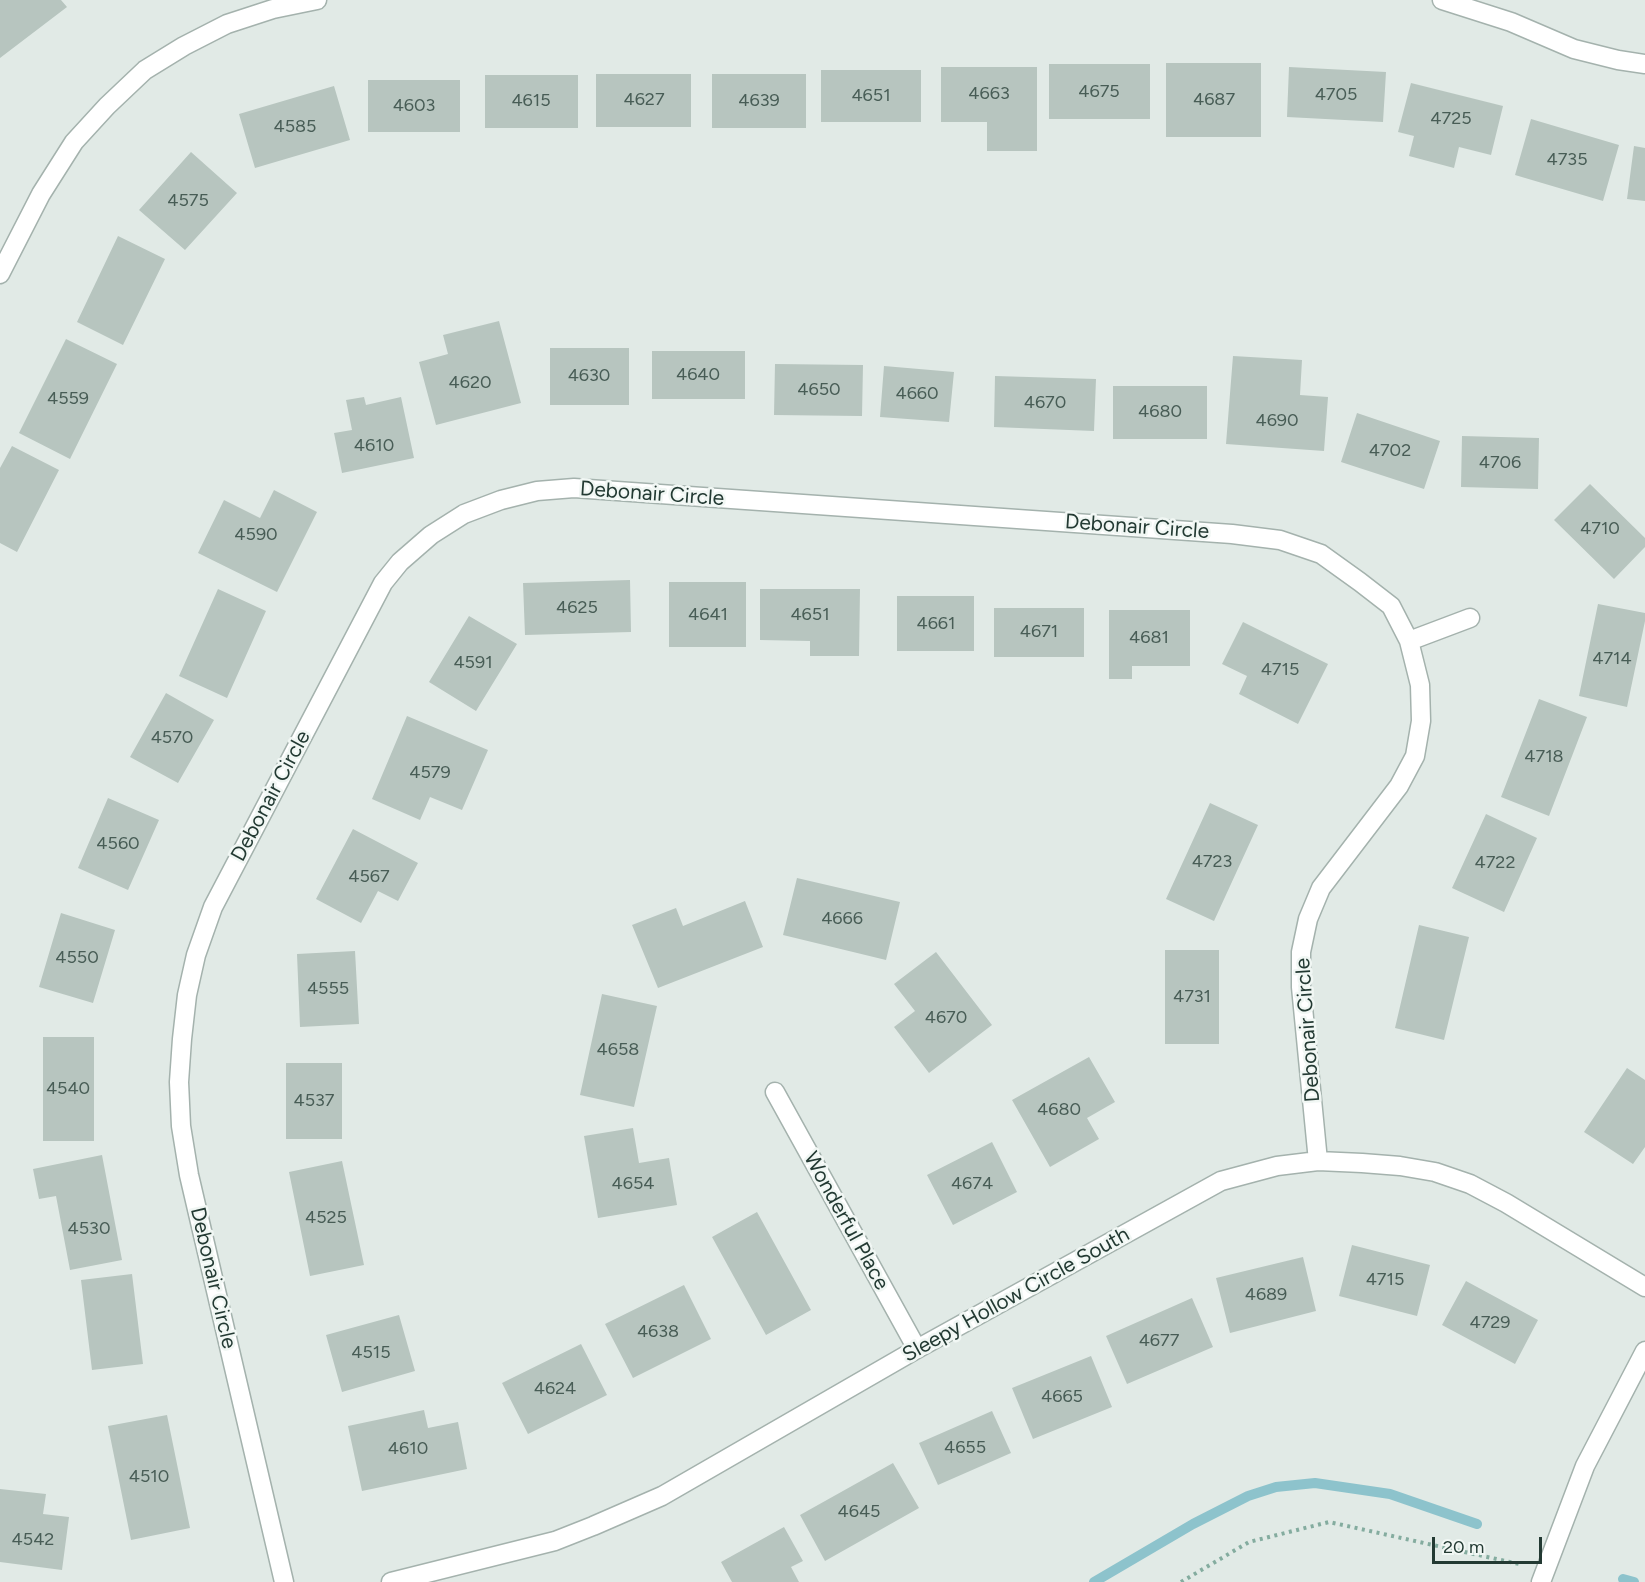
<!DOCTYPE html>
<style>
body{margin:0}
#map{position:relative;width:1645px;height:1582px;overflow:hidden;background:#e1eae6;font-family:Figtree,sans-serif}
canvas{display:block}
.scale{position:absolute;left:1432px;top:1537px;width:110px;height:27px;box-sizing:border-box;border:3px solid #233a33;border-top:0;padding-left:8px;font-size:18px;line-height:21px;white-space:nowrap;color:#233a33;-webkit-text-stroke:4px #f1f7f4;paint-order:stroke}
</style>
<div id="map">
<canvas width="1645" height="1582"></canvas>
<div class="scale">20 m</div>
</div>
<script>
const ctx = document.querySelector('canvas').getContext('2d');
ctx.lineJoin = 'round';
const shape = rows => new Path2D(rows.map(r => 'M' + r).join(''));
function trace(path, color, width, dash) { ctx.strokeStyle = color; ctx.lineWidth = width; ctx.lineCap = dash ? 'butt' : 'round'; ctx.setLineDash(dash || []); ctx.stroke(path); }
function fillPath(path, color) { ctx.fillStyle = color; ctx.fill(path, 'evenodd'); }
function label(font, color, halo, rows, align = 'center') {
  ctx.font = font + ' Figtree,sans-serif'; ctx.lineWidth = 5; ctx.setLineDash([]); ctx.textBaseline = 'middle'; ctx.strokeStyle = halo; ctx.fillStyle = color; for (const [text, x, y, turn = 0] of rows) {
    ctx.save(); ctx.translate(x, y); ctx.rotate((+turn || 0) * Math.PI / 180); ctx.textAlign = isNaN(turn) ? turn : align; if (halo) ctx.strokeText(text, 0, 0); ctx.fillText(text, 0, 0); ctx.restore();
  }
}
const stream = shape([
 [1623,1579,1634,1582],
 [1094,1582,1193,1524,1248,1496,1276,1487,1315,1483,1390,1494,1477,1524]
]);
const building = shape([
 [0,0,61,0,67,7,0,58],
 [1166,63,1261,63,1261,137,1166,137],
 [1049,64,1150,64,1150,119,1049,119],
 [941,67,1037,67,1037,151,987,151,987,122,941,122],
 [1289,67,1386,72,1383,122,1287,117],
 [821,70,921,70,921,122,821,122],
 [596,74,691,74,691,127,596,127],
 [712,74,806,74,806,128,712,128],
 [485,75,578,75,578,128,485,128],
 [368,80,460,80,460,132,368,132],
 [1411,83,1503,106,1491,155,1459,147,1454,168,1409,156,1414,136,1398,132],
 [334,86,350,140,255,168,239,114],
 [1531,119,1619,145,1603,201,1515,175],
 [1634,146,1645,148,1645,201,1627,199],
 [191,152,237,193,185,250,139,210],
 [118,236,165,259,123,345,77,322],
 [499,321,521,403,436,425,419,362,448,354,443,335],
 [66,339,117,364,70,459,19,433],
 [550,348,629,348,629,405,550,405],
 [652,351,745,351,745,399,652,399],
 [1233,356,1302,360,1300,395,1328,397,1324,451,1226,444],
 [775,364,863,365,862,416,774,415],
 [884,366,954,372,949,422,880,417],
 [995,376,1096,379,1094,431,994,427],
 [1113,386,1207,386,1207,439,1113,439],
 [364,397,366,405,401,397,414,458,342,473,334,433,352,430,346,400],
 [1357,413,1440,441,1424,489,1341,462],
 [1462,436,1539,438,1538,489,1461,487],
 [12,446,59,470,17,552,0,543,0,468],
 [1590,484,1645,538,1645,547,1614,579,1554,520],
 [274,490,317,512,277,592,198,553,224,500,260,518],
 [630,580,631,632,525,635,523,583],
 [669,582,746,582,746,647,669,647],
 [218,589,266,611,227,698,179,676],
 [760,589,860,589,859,656,810,656,810,641,760,640],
 [897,596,974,596,974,651,897,651],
 [1598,604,1645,613,1645,621,1627,707,1579,696],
 [994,608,1084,608,1084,657,994,657],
 [1109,610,1190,610,1190,666,1132,666,1132,679,1109,679],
 [469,616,517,644,476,711,429,682],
 [1243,622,1328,664,1298,724,1239,694,1247,676,1222,664],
 [166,693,214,720,178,783,130,757],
 [1539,699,1587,717,1549,816,1501,797],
 [407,716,488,750,462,810,430,797,420,820,372,799],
 [108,798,159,820,128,890,78,868],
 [1210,803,1258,825,1214,921,1166,899],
 [1486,814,1537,838,1504,912,1452,888],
 [353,829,418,863,398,901,378,891,361,923,316,899],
 [797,878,900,902,886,960,783,935],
 [745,901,763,947,658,988,632,925,676,908,683,926],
 [61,913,115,930,93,1003,39,987],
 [1419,925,1469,937,1444,1040,1395,1028],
 [1165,950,1219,950,1219,1044,1165,1044],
 [355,951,359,1024,300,1027,297,954],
 [936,952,992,1025,929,1073,894,1027,915,1011,894,984],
 [602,994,657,1006,634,1107,580,1095],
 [43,1037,94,1037,94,1141,43,1141],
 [1089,1057,1115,1102,1087,1118,1099,1139,1050,1167,1012,1100],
 [286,1063,342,1063,342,1139,286,1139],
 [1627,1068,1645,1080,1645,1147,1633,1164,1584,1132],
 [633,1128,639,1163,669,1158,677,1205,598,1218,584,1136],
 [992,1142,1017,1192,953,1225,927,1175],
 [102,1155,122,1260,70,1270,56,1196,39,1199,33,1169],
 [342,1161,364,1265,310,1276,289,1172],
 [757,1212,811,1310,766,1335,712,1237],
 [1352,1245,1430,1265,1417,1316,1339,1296],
 [1303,1257,1316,1311,1230,1333,1216,1278],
 [132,1274,143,1364,92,1370,81,1280],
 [1466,1281,1538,1320,1515,1364,1442,1325],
 [684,1285,711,1339,633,1378,605,1324],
 [1192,1298,1213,1347,1127,1384,1106,1336],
 [399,1315,415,1371,342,1392,326,1335],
 [581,1344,607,1395,528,1434,502,1383],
 [1091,1356,1112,1407,1033,1439,1012,1388],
 [424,1410,428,1428,458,1422,467,1469,362,1491,348,1426],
 [992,1411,1011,1453,938,1485,919,1443],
 [167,1415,190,1528,131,1540,108,1426],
 [893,1463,919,1508,825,1561,800,1515],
 [0,1489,46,1494,43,1514,69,1517,62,1570,0,1562],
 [784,1527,803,1561,791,1567,799,1582,732,1582,721,1562]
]);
const path = shape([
 [1181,1582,1249,1542,1329,1522,1519,1564]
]);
const minor = shape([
 [1442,0,1511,22,1574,49,1618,60,1645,64],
 [0,274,41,194,74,142,107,106,145,70,184,46,227,24,273,9,317,0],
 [1409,641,1470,618],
 [775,1092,917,1349],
 [284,1582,189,1175,181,1126,179,1082,182,1039,187,995,196,955,213,907,383,583,400,562,431,535,464,514,501,500,537,491,574,488,1232,534,1280,540,1321,554,1360,582,1391,606,1409,641,1420,685,1421,721,1415,756,1399,786,1321,888,1308,919,1301,952,1301,987,1318,1161],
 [391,1582,555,1541,593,1526,662,1496,917,1349,1221,1181,1277,1166,1318,1161,1362,1163,1400,1166,1435,1172,1470,1184,1506,1203,1645,1287],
 [1541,1582,1585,1466,1645,1351]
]);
const numberNames = [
 ["4675",1099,92],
 ["4663",989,94],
 ["4705",1336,95],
 ["4651",871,96],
 ["4627",644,100],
 ["4687",1214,100],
 ["4615",531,101],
 ["4639",759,101],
 ["4603",414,106],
 ["4725",1451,119],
 ["4585",295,127],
 ["4735",1567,160],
 ["4575",188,201],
 ["4640",698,375],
 ["4630",589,376],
 ["4620",470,383],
 ["4650",819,390],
 ["4660",917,394],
 ["4559",68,399],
 ["4670",1045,403],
 ["4680",1160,412],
 ["4690",1277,421],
 ["4610",374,446],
 ["4702",1390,451],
 ["4706",1500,463],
 ["4710",1600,529],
 ["4590",256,535],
 ["4625",577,608],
 ["4641",708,615],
 ["4651",810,615],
 ["4661",936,624],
 ["4671",1039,632],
 ["4681",1149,638],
 ["4714",1612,659],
 ["4591",473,663],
 ["4715",1280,670],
 ["4570",172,738],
 ["4718",1544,757],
 ["4579",430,773],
 ["4560",118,844],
 ["4723",1212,862],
 ["4722",1495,863],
 ["4567",369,877],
 ["4666",842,919],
 ["4550",77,958],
 ["4555",328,989],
 ["4731",1192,997],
 ["4670",946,1018],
 ["4658",618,1050],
 ["4540",68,1089],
 ["4537",314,1101],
 ["4680",1059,1110],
 ["4654",633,1184],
 ["4674",972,1184],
 ["4525",326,1218],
 ["4530",89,1229],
 ["4715",1385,1280],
 ["4689",1266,1295],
 ["4729",1490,1323],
 ["4638",658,1332],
 ["4677",1159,1341],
 ["4515",371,1353],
 ["4624",555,1389],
 ["4665",1062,1397],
 ["4655",965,1448],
 ["4610",408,1449],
 ["4510",149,1477],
 ["4645",859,1512],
 ["4542",33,1540]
];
const streetNames = [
 ["Debonair Circle",652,494,4],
 ["Debonair Circle",1137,527,4],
 ["Debonair Circle",271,796,-62],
 ["Debonair Circle",1308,1030,-94],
 ["Wonderful Place",846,1221,61],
 ["Debonair Circle",213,1278,77],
 ["Sleepy Hollow Circle South",1016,1295,-29]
];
trace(stream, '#8dc3cc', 10);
fillPath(building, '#b7c5bf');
trace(minor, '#a4b2ad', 21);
trace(path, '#84ac9f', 4, [3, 4.5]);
trace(minor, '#fff', 18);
label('18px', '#485d56', null, numberNames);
label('21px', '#233a33', '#f1f7f4', streetNames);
</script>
